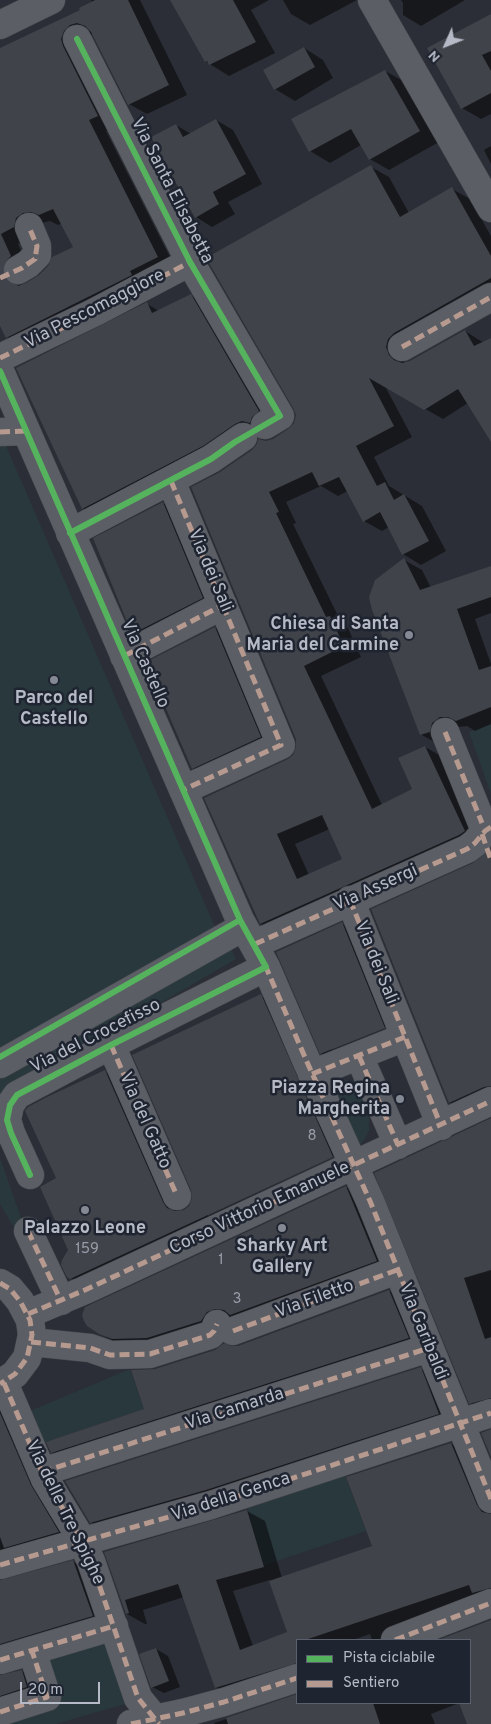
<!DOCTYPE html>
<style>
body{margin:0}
#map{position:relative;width:491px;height:1724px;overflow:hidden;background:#2b2e36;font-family:Overpass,sans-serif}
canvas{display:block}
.legend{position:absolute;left:296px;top:1639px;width:175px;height:65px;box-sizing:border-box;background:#1f2431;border:1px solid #5b606d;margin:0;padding:6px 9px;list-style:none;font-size:15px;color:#b6bac7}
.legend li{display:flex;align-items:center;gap:10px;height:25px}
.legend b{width:25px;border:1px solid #5b606d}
.north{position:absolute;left:421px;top:20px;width:50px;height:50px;-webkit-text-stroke:4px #1f2431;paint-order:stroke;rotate:226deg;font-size:14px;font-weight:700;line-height:20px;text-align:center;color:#b6bac7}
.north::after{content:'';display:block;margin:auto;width:18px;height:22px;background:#b6bac7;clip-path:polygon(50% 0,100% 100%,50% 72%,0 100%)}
.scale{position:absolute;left:20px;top:1682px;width:80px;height:22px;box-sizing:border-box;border:2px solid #b6bac7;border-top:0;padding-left:6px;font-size:15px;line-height:18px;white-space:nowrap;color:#b6bac7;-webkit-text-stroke:4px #1f2431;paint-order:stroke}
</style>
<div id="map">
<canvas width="491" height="1724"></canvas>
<ul class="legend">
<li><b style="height:6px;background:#56b35d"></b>Pista ciclabile</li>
<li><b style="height:6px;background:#b69a8f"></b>Sentiero</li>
</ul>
<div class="north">N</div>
<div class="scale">20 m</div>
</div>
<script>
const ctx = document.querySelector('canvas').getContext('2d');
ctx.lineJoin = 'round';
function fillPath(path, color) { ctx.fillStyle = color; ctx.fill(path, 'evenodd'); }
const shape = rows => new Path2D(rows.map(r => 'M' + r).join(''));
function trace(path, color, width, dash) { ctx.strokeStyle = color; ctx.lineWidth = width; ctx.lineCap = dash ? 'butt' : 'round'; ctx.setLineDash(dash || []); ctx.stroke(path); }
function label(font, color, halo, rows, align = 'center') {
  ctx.font = font + ' Overpass,sans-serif'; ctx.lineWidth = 5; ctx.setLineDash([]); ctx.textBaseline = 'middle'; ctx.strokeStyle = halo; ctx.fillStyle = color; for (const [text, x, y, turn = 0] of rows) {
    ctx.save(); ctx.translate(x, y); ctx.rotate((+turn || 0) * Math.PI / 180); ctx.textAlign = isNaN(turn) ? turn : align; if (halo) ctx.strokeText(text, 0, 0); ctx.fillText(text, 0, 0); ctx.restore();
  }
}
const green = shape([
 [0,432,215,927,0,1054],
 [491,724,491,794,469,732],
 [230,947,236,959,0,1097,0,1075],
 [324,1077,341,1078,349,1081,361,1095,369,1113,369,1131,364,1140,357,1148],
 [0,1158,26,1232,19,1236,0,1204],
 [130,1369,144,1409,41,1444,30,1411],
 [343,1470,366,1531,235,1575,229,1558,259,1548,246,1504],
 [106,1638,125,1704,55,1724,0,1724,36,1694,25,1664]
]);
const shadow = shape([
 [91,0,140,0,187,95,147,114,129,104,93,34,89,35,116,126,106,131,175,267,25,347,7,337,0,323,0,49,81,10,93,3],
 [50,221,58,225,62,223,75,247,37,278,21,286,20,281,28,266,18,244,32,237,41,223],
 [172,0,269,0,251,10,275,53,229,76,205,61],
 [283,0,357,0,310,25,291,14],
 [401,0,465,0,421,26,403,15,403,3],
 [491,15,491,114,481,119,462,108,429,48],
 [304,48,323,60,333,78,295,101,275,89,265,71],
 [385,71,405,82,439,142,389,170,370,159,361,145,330,163,310,151],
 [216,120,233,130,262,184,228,202,235,214,212,227,196,217,176,125,191,134],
 [491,146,491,164,484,150],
 [371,167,389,177,409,213,452,189,470,199,491,236,491,299,404,358,405,363,410,362,465,331,484,343,491,339,491,439,468,403,443,419,385,386,412,437,374,457,389,486,422,506,446,551,421,565,403,554,389,527,382,531,364,521,348,491,338,496,321,486,286,502,296,523,293,524,342,624,348,628,361,657,321,676,382,805,414,790,425,747,443,757,482,842,279,934,261,924,205,798,289,760,294,755,298,747,297,739,220,473,266,442,273,440,289,430,295,424],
 [330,829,343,859,309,875,295,844],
 [190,295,210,307,278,422,103,519,83,508,147,304,159,311],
 [163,503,182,515,222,609,153,645,133,633],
 [404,560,422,570,431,588,491,567,491,613,475,619,491,664,491,724,475,731,467,726,458,727,440,745,422,735,373,610],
 [215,628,230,637,275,746,207,777,193,768],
 [491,851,491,1102,468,1113,450,1103,474,864],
 [342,924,362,935,404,1039,341,1064,321,1053],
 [390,1025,391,1027,332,1050,332,1048],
 [261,996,279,1006,351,1168,90,1289,71,1278,69,1250,58,1179,105,1072,123,1082,180,1212,183,1212,190,1206,194,1198],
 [338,1154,339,1156,208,1216,208,1214],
 [491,1120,491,1413,488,1413,470,1403,376,1173],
 [346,1187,364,1198,395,1271,220,1332,119,1344,99,1333],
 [389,1291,409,1302,428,1349,71,1463,52,1452,145,1410,231,1348,239,1347],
 [420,1368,440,1380,458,1425,111,1534,91,1522],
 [0,1403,76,1542,3,1572,3,1582,73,1562,92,1572,111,1626,3,1668,3,1677,22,1671,40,1682,0,1722],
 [451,1444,469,1454,491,1508,491,1603,402,1640,372,1640,370,1634,353,1640,297,1640,297,1677,234,1698,216,1687,184,1597,143,1610,147,1624,145,1624,127,1614,105,1553,247,1511,265,1521,282,1578,374,1547],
 [270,1580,288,1633,253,1646,233,1591],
 [491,1621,491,1724,468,1724,460,1703,470,1703,470,1640,441,1640],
 [156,1649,168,1656,180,1687,164,1693,152,1687],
 [297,1696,297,1703,459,1703,431,1714,435,1724,215,1724,214,1723]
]);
const building = shape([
 [95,0,128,0,169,85,128,105,91,32,85,26,77,23,70,25,64,31,61,39,63,46,98,116,89,120,158,257,130,271,132,275,6,338,0,326,0,48,80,10,79,8],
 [53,209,73,247,52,257,48,266,39,275,26,283,18,286,10,283,4,278,2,270,5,262,11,256,1,234,14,227,16,218,23,213,31,212,39,215],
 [170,0,233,0,256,42,209,65,207,61,205,62],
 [491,14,491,51,482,55,491,71,491,93,461,109,427,48],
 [304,47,315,67,274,90,263,70],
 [385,70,420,131,369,160,351,129,309,152,291,119],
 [216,119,246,174,213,192,219,204,195,218,151,137,176,124,183,137],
 [371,165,400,217,452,187,491,256,491,278,394,333,388,339,386,347,389,355,394,360,402,363,410,361,465,330,474,346,491,338,491,442,458,389,424,410,369,378,394,426,356,446,377,486,385,482,394,500,404,494,429,541,402,555,380,512,363,522,339,477,319,486,312,472,269,492,279,512,276,513,326,617,330,616,344,646,304,666,372,809,412,789,398,758,425,746,465,831,459,835,260,924,204,798,288,759,293,755,296,747,296,739,191,487,220,472,252,450,257,444,258,439,266,441,273,439,288,429,294,423,296,415,293,408,206,258],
 [322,815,342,859,297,879,277,834],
 [191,294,259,411,252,417,250,423,242,421,235,424,203,446,82,509,16,368,147,302,152,313],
 [163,502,203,598,132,634,93,538],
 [404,558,420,590,491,566,491,597,457,609,479,670,491,666,491,707,456,721,448,717,440,717,432,723,430,732,420,735,372,610,369,597,375,580],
 [215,627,261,737,192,769,146,662],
 [491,848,491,1086,484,1087,449,1103,371,909,473,863],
 [342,922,385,1028,320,1054,276,952],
 [261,994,333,1157,70,1279,67,1277,61,1265,62,1260,68,1250,40,1187,56,1178,25,1111,28,1107,47,1097,105,1070,163,1202,167,1208,175,1211,184,1210,189,1206,192,1198,191,1190,132,1055],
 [491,1118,491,1270,464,1278,485,1339,491,1337,491,1398,469,1404,374,1173,442,1141,447,1140,453,1136],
 [346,1186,377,1261,230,1315,224,1310,215,1309,207,1312,201,1321,147,1338,112,1339,99,1334,87,1326,84,1321,82,1315,85,1307],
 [389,1290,409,1338,51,1453,46,1442,144,1409,131,1370,155,1369,215,1350,224,1343,231,1346,238,1346],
 [421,1367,439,1414,206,1490,90,1523,65,1481],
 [0,1413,31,1485,59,1532,4,1548,0,1537],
 [491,1429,491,1457,481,1433],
 [451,1443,477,1505,482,1512,491,1514,491,1588,472,1593,469,1585,305,1640,297,1640,297,1663,215,1688,178,1584,125,1600,129,1613,126,1614,104,1552,247,1510,264,1567,216,1580,240,1650,287,1632,269,1581,372,1546,346,1477],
 [73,1560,93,1616,0,1644,0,1580],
 [491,1620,491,1724,467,1724,459,1703,470,1703,470,1640,438,1640],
 [156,1648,169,1681,151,1688,139,1654],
 [22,1670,27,1687,0,1696,0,1675],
 [297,1694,297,1703,373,1703,380,1724,228,1724,226,1718]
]);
const streetTunnel = shape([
 [0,278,18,270]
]);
const street = shape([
 [372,0,491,208],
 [0,25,51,0],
 [77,39,190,262,280,416,265,425],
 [18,270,28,264,37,255,37,246,29,227],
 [402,347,491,297],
 [0,358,95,312,190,262],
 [0,371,240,920,266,967,307,1062,370,1201,491,1499],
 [0,432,26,431],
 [171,481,281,745,183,790],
 [70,533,211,459,243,437],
 [124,656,223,605],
 [445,732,482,823],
 [350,900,441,1126],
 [255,944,467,849,475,843,485,831,491,827],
 [111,1045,177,1196],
 [359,1056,398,1145],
 [0,1064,243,927],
 [312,1074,405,1037],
 [30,1175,11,1133,7,1120,10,1105,17,1095,111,1045,266,967],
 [28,1231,61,1301],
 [0,1283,10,1289,20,1301,30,1320,32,1335,27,1358,15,1374,0,1384],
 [28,1314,85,1290,491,1101],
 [233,1331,397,1270],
 [31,1342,90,1348,110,1355,150,1354,210,1335,214,1331,217,1324],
 [4,1383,45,1479,77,1532,91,1561,138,1698,159,1724],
 [42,1472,429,1348],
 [0,1565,211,1505,491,1413],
 [395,1640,491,1603],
 [0,1660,114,1626],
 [0,1712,47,1697,32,1651],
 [131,1724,183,1713,224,1702,297,1678]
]);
const quiet = shape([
 [0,278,22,268,35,259,37,246,29,227],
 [402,347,491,297],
 [0,358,95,312,190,262],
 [0,432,26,431],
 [171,481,281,745,183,790],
 [124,656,223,605],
 [445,732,482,823],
 [482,834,491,860],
 [350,900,441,1126],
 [255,944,467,849,475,843,485,831,491,827],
 [265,965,307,1062,370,1201,491,1499],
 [111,1045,177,1196],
 [359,1056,398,1145],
 [312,1074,405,1037],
 [28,1231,61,1301],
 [0,1283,10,1289,20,1301,30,1320,32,1335,27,1358,15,1374,0,1384],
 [28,1314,85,1290,491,1101],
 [233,1331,397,1270],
 [31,1342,90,1348,110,1355,150,1354,210,1335,214,1331,217,1324],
 [4,1383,45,1479,77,1532,91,1561,138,1698,159,1724],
 [42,1472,429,1348],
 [0,1565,211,1505,491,1413],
 [395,1640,491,1603],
 [0,1660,114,1626],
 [0,1712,47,1697,32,1651],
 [131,1724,183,1713,224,1702,297,1678]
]);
const cycleway = shape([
 [0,371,240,920,266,967,111,1045,17,1095,10,1105,7,1120,11,1133,30,1175],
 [70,533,211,459,235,442,280,416,190,262,77,39],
 [0,1057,240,920]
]);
const markers = [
 [409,635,5,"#858994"],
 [54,680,5,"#858994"],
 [400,1099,5,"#858994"],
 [85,1210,5,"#858994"],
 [282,1228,5,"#858994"]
];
const numberNames = [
 ["8",312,1137],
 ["159",87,1250],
 ["1",221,1261],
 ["3",237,1300]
];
const streetNames = [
 ["Via Santa Elisabetta",171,191,63],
 ["Via Pescomaggiore",95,310,-27],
 ["Via dei Sali",209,571,67],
 ["Via Castello",144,664,66],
 ["Via Assergi",376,889,-24],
 ["Via dei Sali",375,963,68],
 ["Via del Crocefisso",96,1037,-27],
 ["Via del Gatto",144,1121,66],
 ["Corso Vittorio Emanuele",260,1209,-25],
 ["Via Filetto",315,1300,-20],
 ["Via Garibaldi",422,1332,68],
 ["Via Camarda",235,1410,-18],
 ["Via della Genca",231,1498,-18],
 ["Via delle Tre Spighe",64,1513,64]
];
const poiNames = [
 ["Chiesa di Santa",399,625,"right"],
 ["Maria del Carmine",399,646,"right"],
 ["Parco del",54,699],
 ["Castello",54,720],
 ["Piazza Regina",390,1089,"right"],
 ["Margherita",390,1110,"right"],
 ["Palazzo Leone",85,1229],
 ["Sharky Art",282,1247],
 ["Gallery",282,1268]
];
fillPath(green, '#29383c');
fillPath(shadow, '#0007');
fillPath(building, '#40434a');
trace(streetTunnel, '#40434c', 28, [28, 14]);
trace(street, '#494b51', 29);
trace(street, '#5b5e65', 28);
trace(quiet, '#b69a8f', 5, [10, 5]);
trace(cycleway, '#56b35d', 6);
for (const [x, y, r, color] of markers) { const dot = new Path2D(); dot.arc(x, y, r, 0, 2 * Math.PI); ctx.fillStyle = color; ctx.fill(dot); trace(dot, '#1f2431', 2); }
label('15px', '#989ca8', null, numberNames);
label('18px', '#b6bac7', '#1f2431', streetNames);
label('bold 18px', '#b6bac7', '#1f2431', poiNames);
</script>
